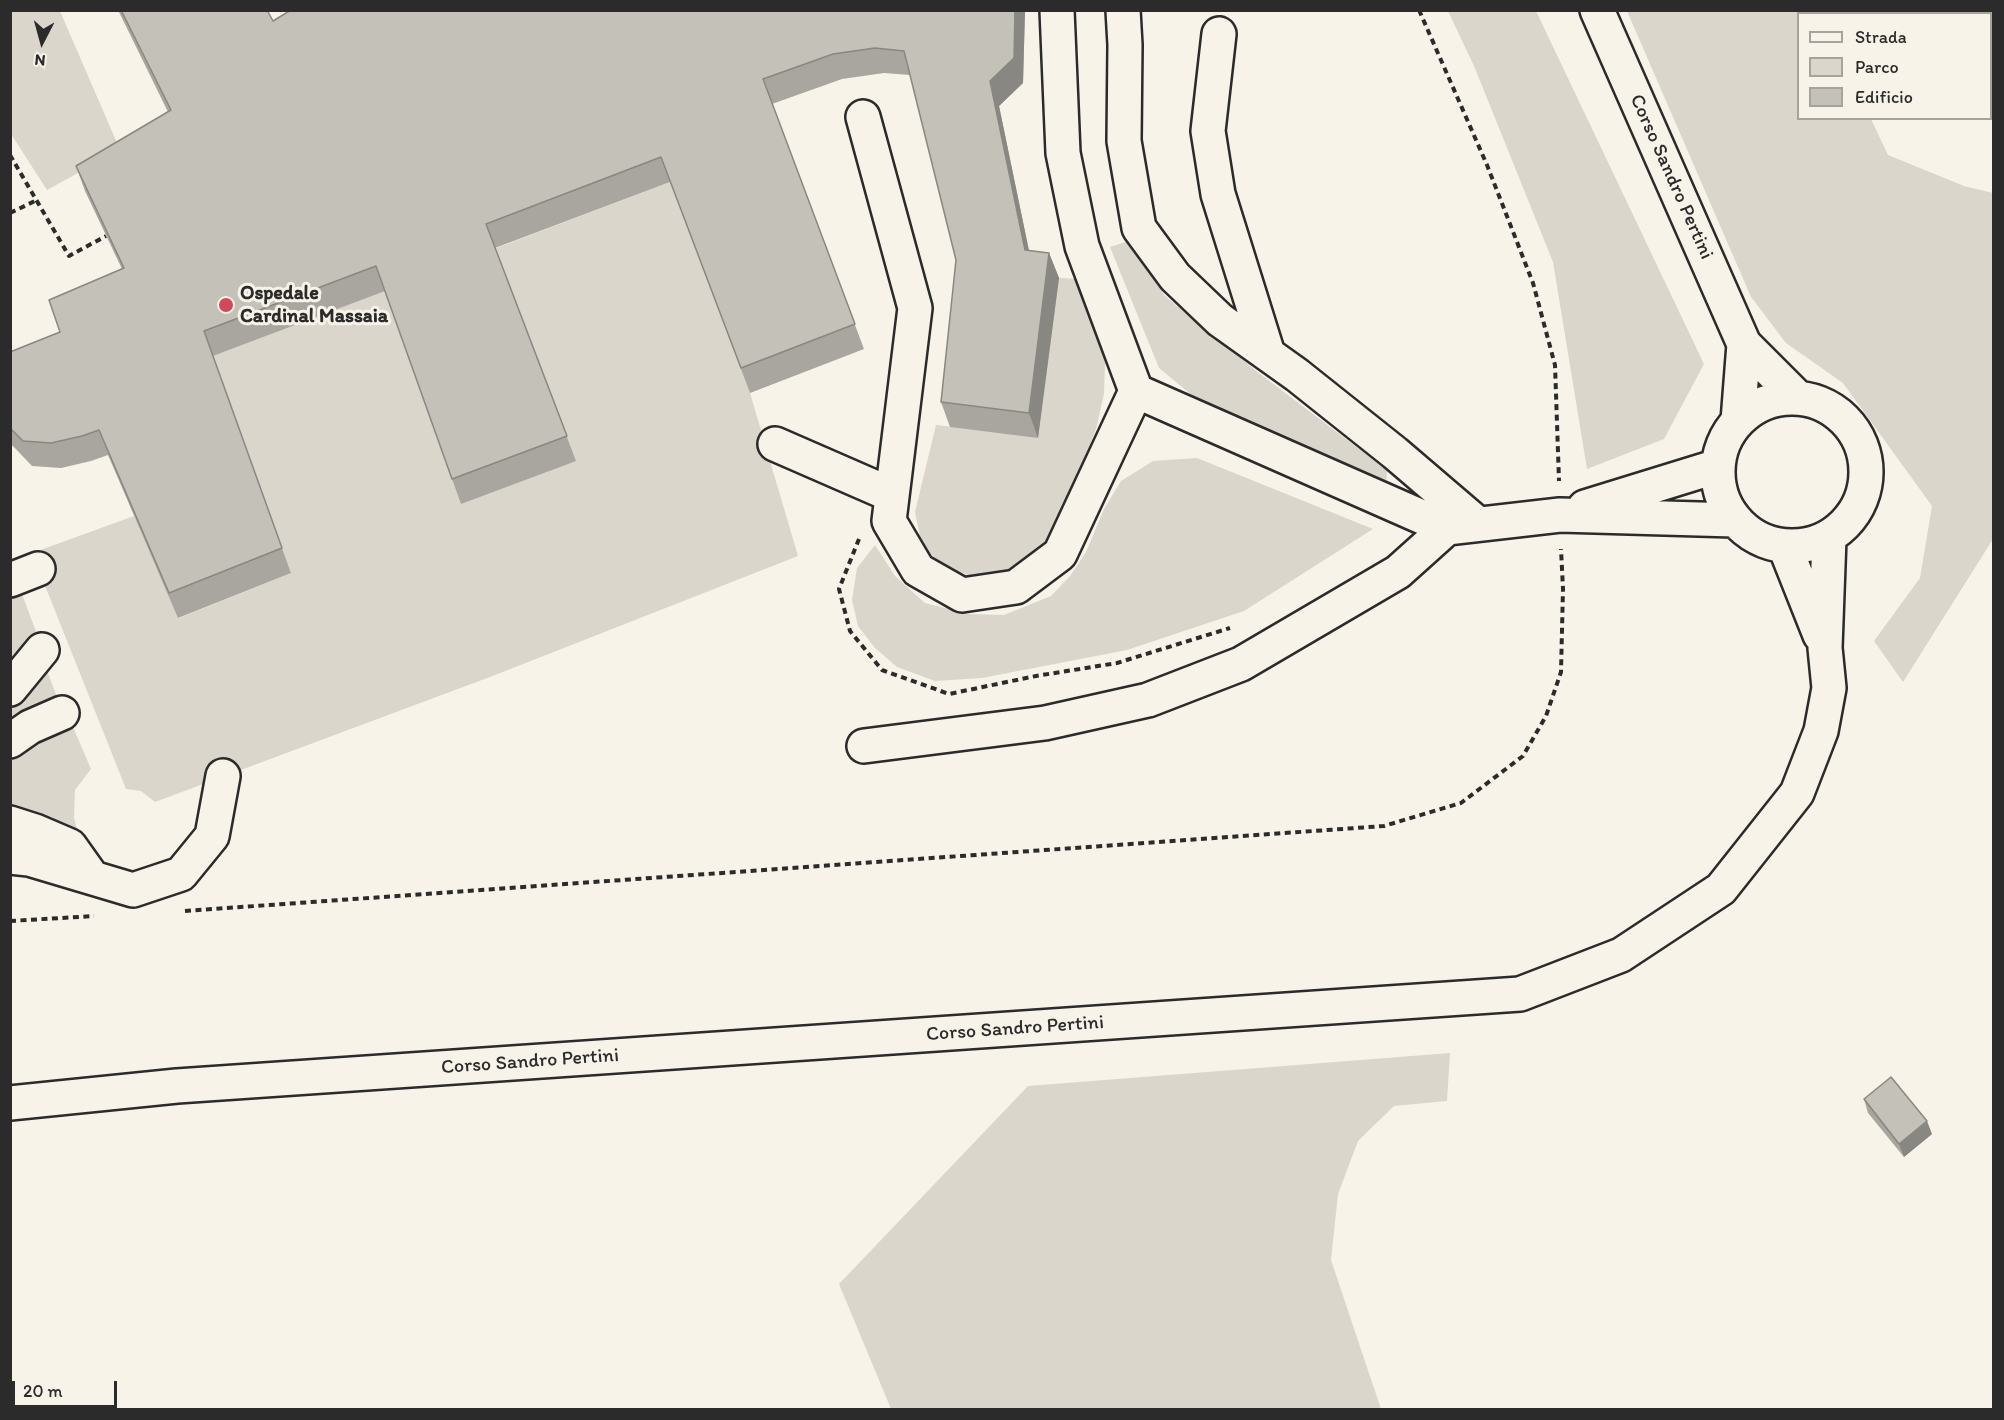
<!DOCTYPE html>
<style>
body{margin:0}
#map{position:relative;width:2004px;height:1420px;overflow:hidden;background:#f7f3e8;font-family:Itim,sans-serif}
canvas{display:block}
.frame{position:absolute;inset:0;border:12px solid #2b2b2b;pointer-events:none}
.legend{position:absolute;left:1797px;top:12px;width:195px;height:108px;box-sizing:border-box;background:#f7f3e8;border:2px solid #a5a39c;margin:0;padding:8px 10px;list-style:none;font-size:18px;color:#2b2b2b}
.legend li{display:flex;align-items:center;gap:12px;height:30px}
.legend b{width:30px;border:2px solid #a5a39c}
.north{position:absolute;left:12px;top:12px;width:60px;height:60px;-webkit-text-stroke:4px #f7f3e8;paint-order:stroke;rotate:186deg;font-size:16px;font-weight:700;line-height:24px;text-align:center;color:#2b2b2b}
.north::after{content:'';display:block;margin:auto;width:21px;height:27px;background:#2b2b2b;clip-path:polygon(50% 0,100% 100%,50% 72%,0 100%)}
.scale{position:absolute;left:12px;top:1381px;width:105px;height:27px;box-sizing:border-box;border:3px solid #2b2b2b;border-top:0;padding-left:8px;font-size:18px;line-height:21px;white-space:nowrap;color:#2b2b2b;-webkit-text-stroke:4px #f7f3e8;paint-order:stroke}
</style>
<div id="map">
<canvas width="2004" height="1420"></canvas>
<div class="frame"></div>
<ul class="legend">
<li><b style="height:8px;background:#f7f3e8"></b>Strada</li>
<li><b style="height:16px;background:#dad6cc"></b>Parco</li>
<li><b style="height:16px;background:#c4c1b9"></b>Edificio</li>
</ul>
<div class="north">N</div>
<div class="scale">20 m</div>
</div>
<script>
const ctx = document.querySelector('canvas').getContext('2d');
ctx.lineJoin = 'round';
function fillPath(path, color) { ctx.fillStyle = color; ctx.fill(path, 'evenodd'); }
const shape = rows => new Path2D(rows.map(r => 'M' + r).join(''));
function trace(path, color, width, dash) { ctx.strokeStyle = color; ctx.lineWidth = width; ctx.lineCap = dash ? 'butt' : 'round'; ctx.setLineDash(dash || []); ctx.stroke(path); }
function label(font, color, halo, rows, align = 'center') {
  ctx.font = font + ' Itim,sans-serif'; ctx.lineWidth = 6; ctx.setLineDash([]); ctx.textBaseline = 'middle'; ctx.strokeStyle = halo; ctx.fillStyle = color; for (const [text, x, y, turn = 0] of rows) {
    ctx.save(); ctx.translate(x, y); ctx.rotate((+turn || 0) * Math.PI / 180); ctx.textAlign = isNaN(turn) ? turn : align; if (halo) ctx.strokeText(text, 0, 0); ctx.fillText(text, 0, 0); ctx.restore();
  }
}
const green = shape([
 [11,11,60,11,120,150,47,190,11,134],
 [1448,11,1536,11,1704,364,1664,439,1587,469,1553,262,1474,66],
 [1627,11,1827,11,1828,13,1798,14,1798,118,1871,119,1888,155,1964,186,1993,193,1993,539,1903,682,1874,641,1920,578,1932,506,1843,383,1786,343,1751,297],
 [670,182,750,393,798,556,490,677,155,802,141,791,126,789,32,553,134,516,179,618,291,573,213,356],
 [1132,240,1165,296,1260,374,1387,470,1386,484,1211,411,1159,368,1110,247],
 [1059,278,1080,279,1099,333,1105,362,1104,394,1096,429,1075,482,1042,548,1014,572,976,578,946,567,922,547,915,512,936,425,1038,437],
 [1197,458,1373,529,1244,611,1127,650,982,678,935,681,897,667,875,648,858,626,852,600,857,568,875,545,895,576,925,603,969,614,1004,615,1051,596,1070,576,1086,552,1104,509,1121,481,1153,461],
 [22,594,38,637,11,666,11,597],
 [43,660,60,705,11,729,11,710,22,688],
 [70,720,91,769,75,790,74,818,79,836,52,817,11,811,10,752],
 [1450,1053,1447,1101,1394,1106,1358,1141,1338,1194,1331,1260,1381,1409,891,1409,839,1284,1028,1086]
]);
const path = shape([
 [1419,10,1487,165,1533,283,1555,365,1559,481],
 [10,155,69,256,106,236],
 [10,213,37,200],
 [859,539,839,589,850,631,882,670,949,694,1036,676,1117,663,1230,628],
 [185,911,1384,826,1461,803,1523,756,1546,716,1561,672,1563,589,1561,549],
 [10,921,94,916]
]);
const minor = shape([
 [1057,10,1063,153,1082,246,1136,391,1447,528],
 [1123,10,1125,45,1124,141,1139,228,1175,277,1220,320,1297,375,1395,453,1478,524],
 [1597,10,1744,344,1798,398],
 [1219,34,1208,131,1218,194,1268,354],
 [863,117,915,308,889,521,918,570,962,595,1016,587,1060,554,1136,391],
 '1718 472a74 74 0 1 1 148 0a74 74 0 1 1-148 0Z',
 [1738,421,1744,344],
 [775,444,892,495],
 [1585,507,1718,466],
 [1785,547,1820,635],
 [10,580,38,569],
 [10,689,42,650],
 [10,741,30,727,62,713],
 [864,746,1045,723,1148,700,1241,664,1398,572,1447,528,1560,515,1734,520],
 [10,823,35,831,70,846,92,877],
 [10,857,29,859,133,890,181,874,212,836,223,776],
 [10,1103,177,1086,1520,994,1621,955,1721,889,1797,793,1821,731,1829,688,1825,648,1829,538]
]);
const wall = shape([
 [118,10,267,10,273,21,291,10,1025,10,1023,83,999,106,1029,251,1049,253,1059,278,1038,438,950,427,941,402,956,260,910,75,884,73,842,79,772,104,864,349,750,393,670,182,495,248,576,461,461,504,385,291,213,356,291,573,178,618,108,455,91,461,61,468,32,466,13,446,10,445,10,352,60,332,122,269,85,191,76,166,168,112],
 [1994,10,1994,85,1990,86,1990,14],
 [1864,1099,1932,1134,1904,1157,1868,1113]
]);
const shadedWall = shape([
 [1015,10,1025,10,1023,83,999,106,1034,275,1025,250,990,81],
 [1049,253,1059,278,1038,438,1029,413],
 [1927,1121,1932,1134,1904,1157,1899,1144]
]);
const building = shape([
 [121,10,267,10,273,21,291,10,1015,10,1014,58,990,81,1025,250,1049,253,1029,413,941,402,956,260,904,51,875,48,833,54,763,79,855,324,741,368,661,157,486,224,567,436,452,479,376,266,204,331,282,548,169,593,99,430,82,436,51,443,23,441,10,428,10,352,60,332,49,300,124,268,76,166,171,110,121,10],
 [1950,10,1994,10,1994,64,1990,65,1990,14,1939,14,1950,10],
 [1891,1077,1927,1121,1899,1144,1864,1099,1891,1077]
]);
const markers = [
 [226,305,8,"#d1495b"]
];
const streetNames = [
 ["Corso Sandro Pertini",1671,177,66],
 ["Corso Sandro Pertini",1015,1029,-4],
 ["Corso Sandro Pertini",530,1062,-4]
];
const poiNames = [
 ["Ospedale",240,294],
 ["Cardinal Massaia",240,317]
];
fillPath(green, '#dad6cc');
trace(minor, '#2b2b2b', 38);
trace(path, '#2b2b2b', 4, [6, 4.5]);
trace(minor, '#f7f3e8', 33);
fillPath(wall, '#a9a69f');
fillPath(shadedWall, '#898782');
fillPath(building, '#c4c1b9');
trace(building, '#898782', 1.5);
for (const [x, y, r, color] of markers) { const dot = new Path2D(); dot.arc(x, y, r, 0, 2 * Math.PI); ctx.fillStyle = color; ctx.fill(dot); trace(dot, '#f7f3e8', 2); }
label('20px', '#2b2b2b', '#f7f3e8', streetNames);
label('bold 20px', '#2b2b2b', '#f7f3e8', poiNames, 'left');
</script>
